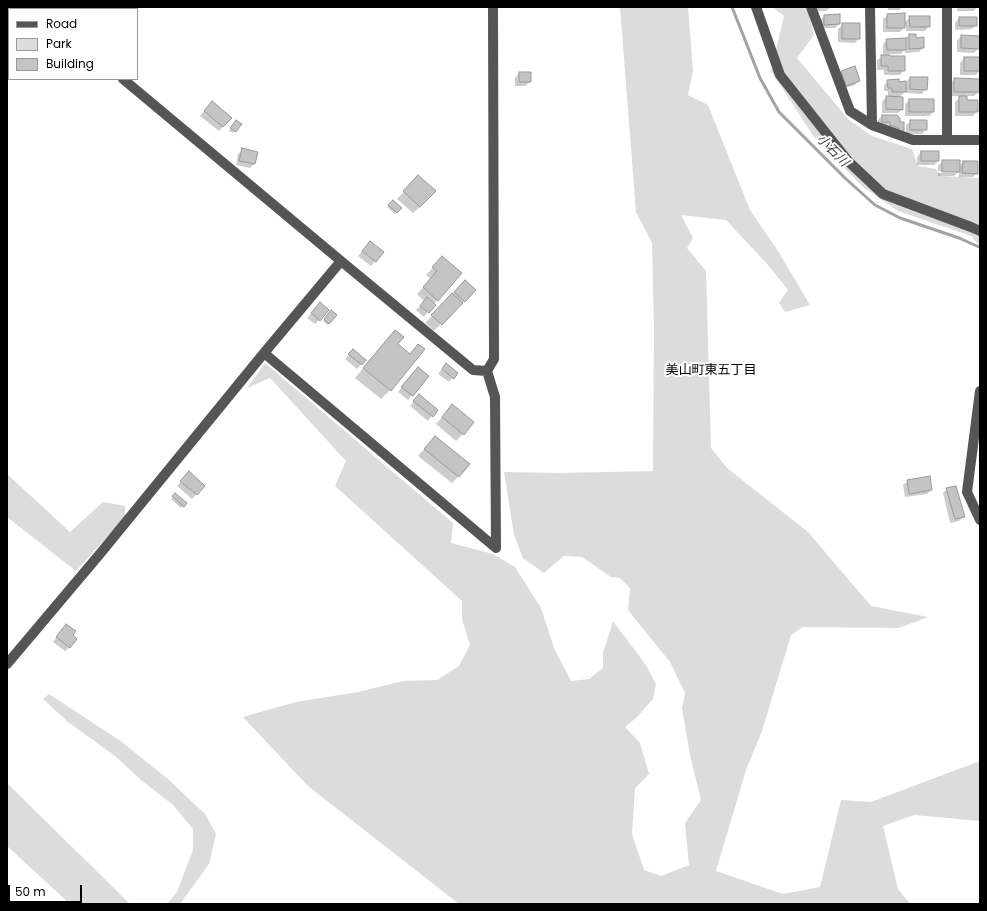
<!DOCTYPE html>
<meta charset="utf-8">
<style>
body{margin:0}
#map{position:relative;width:987px;height:911px;overflow:hidden;background:#fff;font-family:Poppins,sans-serif}
canvas{display:block}
.frame{position:absolute;inset:0;border:8px solid #000;pointer-events:none}
.legend{position:absolute;left:8px;top:8px;width:130px;height:72px;box-sizing:border-box;background:#fff;border:1px solid #999;margin:0;padding:5px 7px;list-style:none;font-size:12px;color:#000}
.legend li{display:flex;align-items:center;gap:8px;height:20px}
.legend b{width:20px;border:1px solid #999}
.scale{position:absolute;left:8px;top:885px;width:74px;height:18px;box-sizing:border-box;border:2px solid #000;border-top:0;padding-left:5px;font-size:12px;line-height:14px;white-space:nowrap;color:#000;-webkit-text-stroke:3px #fff;paint-order:stroke}
</style>
<div id="map">
<canvas width="987" height="911"></canvas>
<div class="frame"></div>
<ul class="legend">
<li><b style="height:5px;background:#555"></b>Road</li>
<li><b style="height:11px;background:#dcdcdc"></b>Park</li>
<li><b style="height:11px;background:#c4c4c4"></b>Building</li>
</ul>
<div class="scale">50 m</div>
</div>
<script>
const ctx = document.querySelector('canvas').getContext('2d');
ctx.lineJoin = 'round';
function fillPath(path, color) { ctx.fillStyle = color; ctx.fill(path, 'evenodd'); }
const shape = rows => new Path2D(rows.map(r => 'M' + r).join(''));
function trace(path, color, width, dash) { ctx.strokeStyle = color; ctx.lineWidth = width; ctx.lineCap = dash ? 'butt' : 'round'; ctx.setLineDash(dash || []); ctx.stroke(path); }
function label(font, color, halo, rows, align = 'center') {
  ctx.font = font + ' Poppins,"Noto Sans JP",sans-serif'; ctx.lineWidth = 4; ctx.setLineDash([]); ctx.textBaseline = 'middle'; ctx.strokeStyle = halo; ctx.fillStyle = color; for (const [text, x, y, turn = 0] of rows) {
    ctx.save(); ctx.translate(x, y); ctx.rotate((+turn || 0) * Math.PI / 180); ctx.textAlign = isNaN(turn) ? turn : align; if (halo) ctx.strokeText(text, 0, 0); ctx.fillText(text, 0, 0); ctx.restore();
  }
}
const green = shape([
 [620,7,688,7,693,71,688,95,708,105,750,210,778,251,810,305,785,312,779,303,788,290,768,265,726,220,681,215,693,238,687,248,706,271,711,448,727,468,808,532,871,606,928,617,899,628,803,627,791,635,762,731,746,770,716,871,783,894,820,887,841,800,871,802,980,761,980,821,914,815,883,826,898,889,910,904,459,904,308,786,243,717,296,702,358,692,403,681,437,680,459,666,470,645,462,619,462,601,335,486,346,461,270,378,247,388,265,363,453,523,451,543,493,554,515,567,541,608,554,648,571,681,589,679,603,668,603,653,613,621,646,665,656,684,653,699,637,717,625,727,640,743,649,774,635,788,632,834,644,870,661,876,689,865,685,823,701,800,690,755,682,708,685,693,670,662,628,610,630,588,620,578,611,577,582,557,564,556,544,573,523,558,514,535,504,472,559,473,653,471,654,328,652,243,636,212],
 [772,7,804,7,808,10,814,35,797,58,849,120,872,136,912,149,918,166,936,169,941,176,980,178,980,246,971,236,898,211,863,187,814,137,771,71,784,16],
 [7,474,70,532,103,502,125,506,125,517,76,571,7,517],
 [49,694,122,742,169,780,205,814,216,834,209,864,180,904,167,904,177,892,193,850,193,829,173,805,141,780,115,756,68,722,43,699],
 [7,783,130,904,70,904,7,846]
]);
const shadow = shape([
 [7,7,9,9,10,7,19,7,20,8,9,9,9,19,7,21],
 [814,7,831,7,826,11,814,11],
 [876,7,902,7,900,10,888,10,888,8],
 [957,7,977,7,974,11,957,11],
 [888,15,904,23,910,17,929,26,925,31,906,31,906,26,900,32,883,32,883,19],
 [824,16,839,24,835,28,820,28,820,20],
 [959,18,976,18,976,25,972,29,955,30,955,23],
 [980,20,980,31,979,31,979,21],
 [843,24,859,38,855,43,838,42,838,29],
 [909,35,923,48,919,52,905,53,905,49,901,54,889,54,889,57,904,70,900,75,884,75,884,70,877,70,877,60,883,56,883,44,887,40,905,39],
 [961,36,979,48,974,53,957,52,957,41],
 [964,58,980,61,980,71,976,75,960,75,960,63],
 [841,72,859,80,855,85,842,89,837,76],
 [519,73,530,82,525,86,515,86,515,78],
 [910,78,926,89,922,94,906,93,906,91,899,97,902,109,898,113,882,113,882,102,886,97,888,97,888,91,884,91,884,85,888,81,898,83,906,82],
 [954,79,979,92,974,96,966,96,966,101,977,111,973,116,955,116,955,102,961,96,950,96,950,84],
 [909,100,933,112,929,116,905,116,905,104],
 [208,107,230,118,219,131,200,116],
 [882,116,899,123,903,123,898,135,878,126,878,120],
 [911,121,926,129,922,134,906,134,906,125],
 [235,123,240,124,233,133,229,131],
 [242,150,254,164,250,168,236,165,238,154],
 [921,152,938,152,938,161,934,165,917,165,917,157],
 [943,161,959,166,963,162,977,173,973,177,959,177,959,171,954,176,938,176,938,173,956,173,956,171,938,171,938,166],
 [412,183,420,207,413,213,397,199],
 [393,201,401,208,395,214,387,207],
 [366,247,383,252,371,266,358,256],
 [442,258,437,300,424,317,416,310,424,301,417,294,431,279,426,275],
 [465,281,475,290,434,331,425,323],
 [320,303,319,320,315,324,307,318],
 [332,311,336,315,327,325,323,321],
 [395,331,396,345,409,355,418,345,390,390,381,399,355,378,386,340],
 [349,355,365,360,357,369,345,359],
 [442,369,457,373,449,382,438,374],
 [414,373,427,376,408,400,398,392],
 [415,400,432,416,428,421,410,406],
 [452,406,463,434,456,441,436,424],
 [435,437,459,476,452,483,418,456],
 [185,477,204,486,192,499,177,486],
 [908,481,931,490,927,494,905,497,903,485],
 [947,489,964,516,959,521,950,523,943,493],
 [175,494,186,504,181,508,171,499],
 [62,629,71,636,70,647,65,651,53,642]
]);
const stream = shape([
 [732,7,760,78,779,112,846,179,875,205,900,218,959,238,979,247]
]);
const building = shape([
 [905,13,905,28,887,28,887,14,905,13],
 [840,14,840,24,824,25,824,15,840,14],
 [909,16,930,16,930,27,910,27,909,16],
 [959,17,977,17,977,26,959,26,959,17],
 [842,23,860,23,860,39,842,39,842,23],
 [909,34,916,34,916,38,924,37,924,48,909,49,909,34],
 [961,35,980,36,980,49,961,48,961,35],
 [906,38,906,50,887,50,886,39,906,38],
 [881,55,890,55,890,56,905,56,905,71,888,71,888,66,881,66,881,55],
 [964,57,980,57,980,71,964,71,964,57],
 [855,66,860,81,846,86,841,71,855,66],
 [519,72,531,72,531,82,519,82,519,72],
 [910,77,928,77,927,90,910,89,910,77],
 [954,78,980,79,980,92,954,92,954,78],
 [899,79,899,82,906,81,906,92,892,92,892,88,888,88,887,80,899,79],
 [886,96,903,97,903,110,886,109,886,96],
 [959,96,967,96,967,100,978,100,978,112,959,112,959,96],
 [909,99,934,99,934,112,909,112,909,99],
 [212,101,232,118,223,127,204,111,212,101],
 [882,115,897,115,900,118,900,122,904,122,904,131,899,131,899,128,895,128,895,126,890,126,890,122,882,122,882,115],
 [236,120,242,124,236,132,230,128,236,120],
 [910,120,927,120,927,130,910,130,910,120],
 [242,148,258,152,255,164,239,161,242,148],
 [921,151,939,151,939,161,921,161,921,151],
 [942,160,960,160,960,172,942,172,942,160],
 [963,161,978,161,978,174,962,173,963,161],
 [418,175,436,191,420,207,403,191,418,175],
 [393,200,402,208,397,213,388,205,393,200],
 [370,241,384,252,376,262,362,251,370,241],
 [442,256,462,273,438,301,423,287,437,271,432,267,442,256],
 [465,280,476,290,465,302,454,292,465,280],
 [452,293,463,303,442,325,431,315,452,293],
 [427,297,436,305,429,313,420,306,427,297],
 [320,302,329,310,320,321,311,313,320,302],
 [331,310,337,315,329,324,324,319,331,310],
 [395,330,404,337,398,344,410,354,418,344,425,349,391,391,363,368,395,330],
 [353,349,366,360,362,365,348,354,353,349],
 [446,363,458,373,454,379,442,369,446,363],
 [418,367,429,376,413,396,401,387,418,367],
 [419,394,438,410,433,417,413,401,419,394],
 [452,404,474,422,464,435,442,417,452,404],
 [435,436,470,464,459,477,424,449,435,436],
 [189,471,205,486,197,495,180,481,189,471],
 [930,476,932,490,909,494,907,480,930,476],
 [956,486,965,517,955,519,946,488,956,486],
 [175,493,187,503,184,507,172,496,175,493],
 [66,624,76,631,73,635,77,639,70,648,56,637,66,624]
]);
const minor = shape([
 [38,7,40,9],
 [493,7,494,359,487,371,495,397,496,548],
 [756,7,780,75,849,162,883,194,971,227,980,231],
 [811,7,850,111,872,125,913,140,980,140],
 [870,7,872,125],
 [947,7,947,140],
 [123,79,341,261,473,370,487,371],
 [264,353,496,548],
 [980,391,967,492,980,520],
 [7,664,99,555,264,353,341,261]
]);
const waterNames = [
 ["小石川",832,151,45]
];
const neighbourhoodNames = [
 ["美山町東五丁目",711,371]
];
fillPath(green, '#dcdcdc');
fillPath(shadow, '#0003');
trace(stream, '#a3a3a3', 3);
fillPath(building, '#c4c4c4');
trace(building, '#999', 1);
trace(minor, '#555', 10);
label('italic 13px', '#444', '#fff', waterNames);
label('13px', '#000', '#fff', neighbourhoodNames);
</script>
